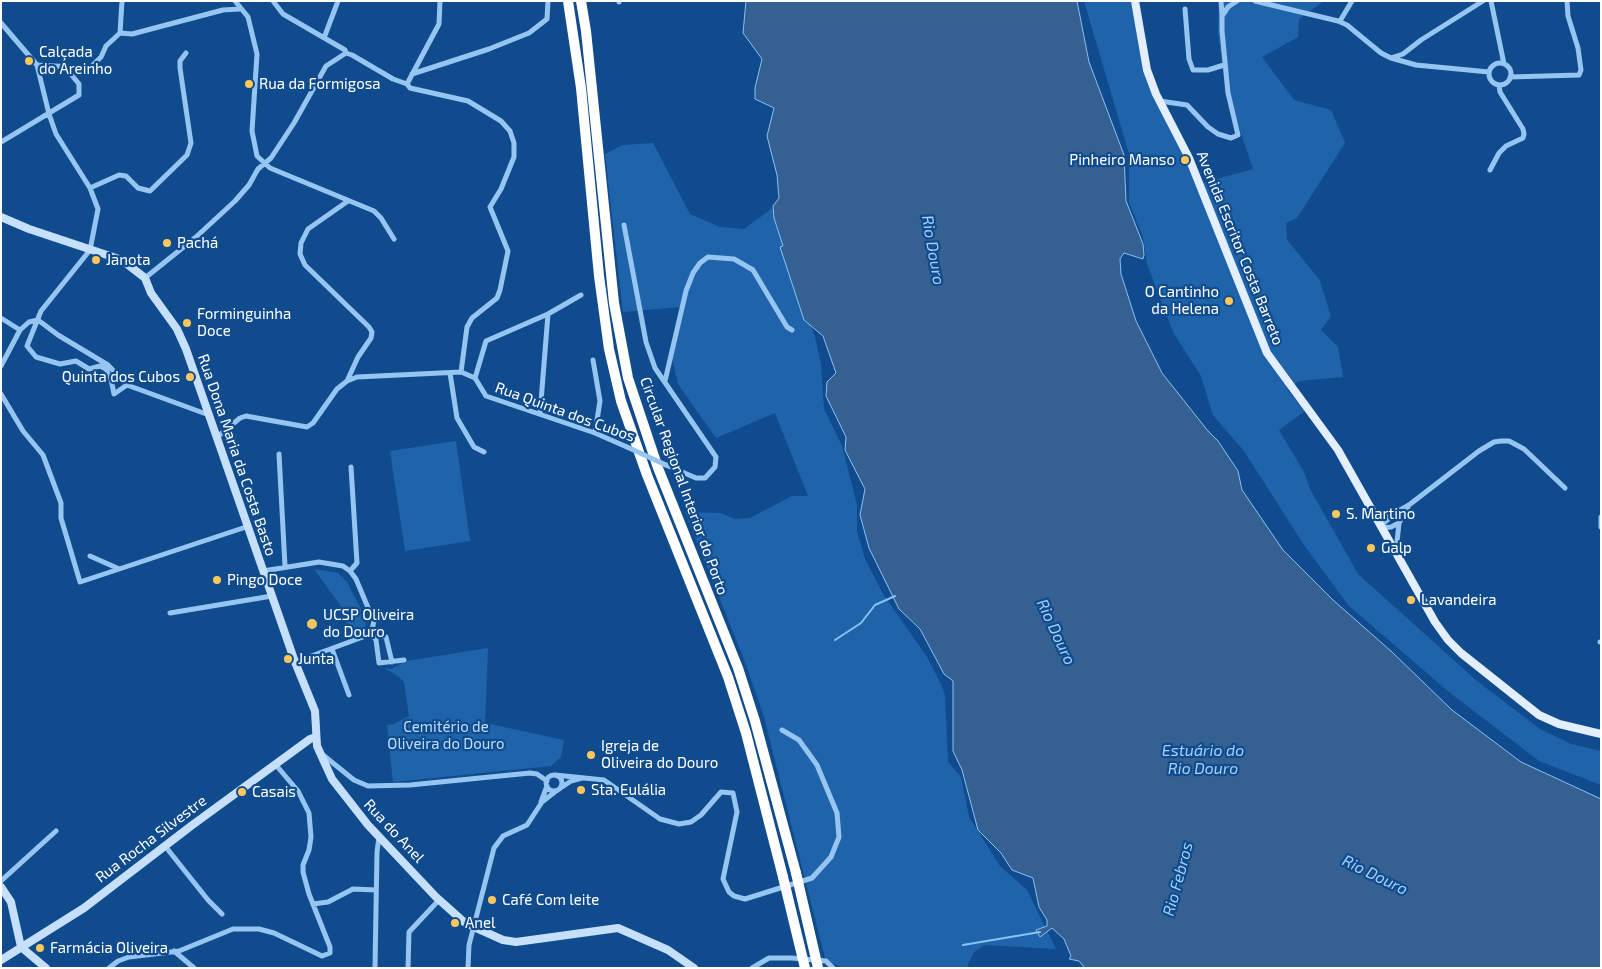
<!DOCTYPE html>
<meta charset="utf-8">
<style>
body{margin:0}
#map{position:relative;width:1602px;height:969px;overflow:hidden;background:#104c8d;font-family:"Exo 2",sans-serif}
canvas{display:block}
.frame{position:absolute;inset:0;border:2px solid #fff;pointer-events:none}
</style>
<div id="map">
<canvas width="1602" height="969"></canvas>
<div class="frame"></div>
</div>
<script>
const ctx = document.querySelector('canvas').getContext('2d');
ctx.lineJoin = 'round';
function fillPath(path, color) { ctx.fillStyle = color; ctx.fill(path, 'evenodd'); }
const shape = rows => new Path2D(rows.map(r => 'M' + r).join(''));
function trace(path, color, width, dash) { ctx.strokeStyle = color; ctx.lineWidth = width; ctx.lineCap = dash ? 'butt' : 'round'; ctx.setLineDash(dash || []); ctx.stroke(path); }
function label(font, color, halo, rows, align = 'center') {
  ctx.font = font + ' "Exo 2",sans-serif'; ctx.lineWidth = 4.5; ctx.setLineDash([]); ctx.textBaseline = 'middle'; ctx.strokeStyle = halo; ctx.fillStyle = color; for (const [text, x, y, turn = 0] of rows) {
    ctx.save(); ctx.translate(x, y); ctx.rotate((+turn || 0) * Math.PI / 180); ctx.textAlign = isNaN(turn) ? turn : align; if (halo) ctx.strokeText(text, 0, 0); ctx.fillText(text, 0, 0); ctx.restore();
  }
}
const green = shape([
 [1084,1,1131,1,1147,76,1202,183,1253,169,1225,86,1218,32,1219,1,1324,1,1299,19,1298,36,1300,36,1262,57,1294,100,1331,110,1345,143,1297,218,1286,223,1287,240,1319,279,1331,316,1321,330,1338,347,1343,377,1299,381,1287,389,1305,411,1279,430,1304,472,1310,489,1358,574,1477,681,1540,729,1571,744,1601,751,1601,785,1539,761,1449,692,1349,606,1304,545,1244,451,1213,415,1201,376,1173,332,1147,264,1143,237,1129,202,1129,154],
 [653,143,690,214,720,227,744,229,774,207,782,245,815,337,821,364,824,409,842,446,857,505,857,532,865,559,883,594,927,657,941,684,945,695,948,762,961,777,969,817,1000,866,1027,890,1056,949,984,945,974,952,968,964,968,968,844,968,826,962,764,717,745,662,685,512,720,513,735,519,750,518,792,496,808,496,775,413,716,438,678,384,672,358,681,307,623,312,605,154,623,145],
 [456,441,470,541,405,551,390,451],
 [314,569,338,573,347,582,362,611,366,624,364,630,351,635,340,605],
 [488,648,485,723,564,740,561,757,551,766,393,782,387,725,394,724,409,716,404,682,398,676,384,668,391,669,407,661]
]);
const water = shape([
 [746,1,1077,1,1089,62,1124,155,1126,201,1143,244,1144,255,1143,259,1124,253,1120,259,1121,274,1136,321,1162,373,1208,431,1218,441,1238,471,1242,490,1283,550,1333,600,1392,652,1452,710,1521,762,1601,799,1601,968,1085,968,1079,961,1069,959,1071,956,1064,939,1052,928,1040,937,1036,930,1047,926,1047,920,1039,907,1033,878,1012,870,1001,853,978,830,962,770,953,751,953,681,944,674,920,629,899,609,869,548,860,515,865,489,845,450,846,437,826,396,827,382,836,373,823,336,804,320,780,247,783,246,774,218,773,206,779,198,777,175,767,136,774,108,755,99,755,88,762,59,743,33,746,1]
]);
const stream = shape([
 [835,640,861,623,875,605,895,596],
 [963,945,1040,932]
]);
const street = shape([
 [235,1,248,17,257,54,252,131,257,156,270,168,374,211,381,218,394,239],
 [273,1,283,14,345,50,346,53],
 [619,1,619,2],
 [1221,1,1222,15],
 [1255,1,1338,21,1347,25,1381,53,1391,58,1403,54,1421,40,1483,1],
 [1491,1,1504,64],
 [1185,9,1189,59,1193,70,1208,70,1224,65],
 [1340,21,1352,1],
 [1,23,37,65,49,114,56,134,90,188,98,209,90,250,41,311,27,346,36,357,60,364,76,361,89,369,100,366,106,369,111,379,114,394,127,385],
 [120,33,122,1],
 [324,38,338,1],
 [346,53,352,55,393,79,407,84,410,88,468,101,501,121,510,131,514,143,514,157,501,189,490,207,508,251,500,290,497,298,472,318,467,327,461,372],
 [1391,58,1416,65,1489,72],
 '1489 74a11 11 0 1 1 22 0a11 11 0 1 1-22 0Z',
 [37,65,90,68,101,57,106,46,120,33,132,34,223,10,240,9],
 [412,74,489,49,529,33,547,19,548,1],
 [1510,77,1579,75,1581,70,1578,48,1568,16,1567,1],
 [407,84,439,24,440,1],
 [1160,101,1187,105,1208,127,1218,134,1231,138,1238,135,1228,93,1222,31,1222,16,1228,7,1237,1],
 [1,142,79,95,79,84,65,67],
 [1490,170,1499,153,1506,146,1523,138,1524,134,1523,129,1500,92,1499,85],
 [90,188,119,175,126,176,138,188,150,191,187,155,191,143,180,68,180,61,186,53],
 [624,225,646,342,655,368,716,457,715,467,705,478,696,478,666,465],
 [145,278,196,237,235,201,249,185,258,169,271,158,294,123,326,66,346,53],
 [1,318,20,330],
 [38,320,58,335,108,365,127,385,209,415],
 [593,360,600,401,595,433],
 [1,366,20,330,29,322,38,320],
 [450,373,457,418,474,447,484,452],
 [475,378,486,341,548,314,581,295],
 [347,381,358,357,371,338,372,332,369,327,305,265,300,254,301,243,308,229,348,201],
 [665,381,686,291,693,273,700,263,708,257,734,259,753,270,787,327,792,330],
 [1,394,23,431,43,455,61,503,61,518,80,582,246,527],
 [540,414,548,314],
 [216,438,240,418,246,416,307,427,313,423,337,389,347,381,357,377,461,372,475,378,486,396,595,433,627,447],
 [279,454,285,566],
 [1372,511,1383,515,1393,514,1409,505,1479,451,1494,442,1501,441,1509,441,1524,449,1565,488],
 [1601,517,1601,527],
 [1380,526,1393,515],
 [1381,528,1391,527,1399,523],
 [1396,552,1399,523,1409,505],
 [90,556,117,568],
 [263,571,319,562,343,566,350,571,356,579,369,610,374,621,371,634],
 [350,571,357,563,351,467],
 [170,613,272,596],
 [371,634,376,640,379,663,404,660],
 [371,634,386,637,392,662],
 [1600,642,1601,642],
 [332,649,349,695],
 [295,662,371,634],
 [323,755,354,780,368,786,410,785,530,773,537,774,547,781],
 '546 783a8 8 0 1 1 16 0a8 8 0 1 1-16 0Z',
 [555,775,604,780,660,819,679,824,691,822,701,815,721,792,733,793,737,812,723,879,729,892,734,896,745,899,812,878,831,857,839,837,837,813,817,765,799,740,782,730],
 [562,787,571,781,582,778],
 [541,802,547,786],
 [165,846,208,900,222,914],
 [1,881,56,831],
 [313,904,328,902,353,889,376,890],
 [174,951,194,968],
 [375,967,377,852,379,837],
 [109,968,118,961,129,957,179,951,233,929,259,929,274,933,322,956,330,953,330,947,309,894,303,872,303,865,309,850,311,837,309,813,298,791,275,764],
 [408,968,409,932,439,900],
 [468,968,469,945,494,848,503,836,527,825,542,802,556,791],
 [752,968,769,958,792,958,826,961,833,968]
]);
const secondary = shape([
 [1,217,29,229,122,260,145,278,151,293,177,329,186,349,295,662,315,711,317,746,332,779,368,825,436,897,464,922,474,927,503,940,516,942,618,928,668,950,694,968],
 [1,887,11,902,21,947,46,968],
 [1,960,84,908,191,826,310,739,316,737]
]);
const primary = shape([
 [1135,1,1147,70,1156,94,1189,158,1267,353,1338,450,1435,622,1448,640,1461,653,1539,715,1559,724,1601,734]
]);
const highway = shape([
 [568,1,581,88,599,276,609,349,621,401,647,475,728,677,746,733,783,877],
 [581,1,586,31,614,303,628,378,658,468,738,668,755,721,796,873]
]);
const streetBridge = shape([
 [627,447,666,465]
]);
const highwayBridge = shape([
 [796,873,818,968],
 [783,877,805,968]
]);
const markers = [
 [29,61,5,"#ffc759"],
 [249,84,5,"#ffc759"],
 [1185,160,5,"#ffc759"],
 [167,243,5,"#ffc759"],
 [96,260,5,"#ffc759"],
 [1229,301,5,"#ffc759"],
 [187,323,5,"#ffc759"],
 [190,377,5,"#ffc759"],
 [1336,514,5,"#ffc759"],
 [1371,548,5,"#ffc759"],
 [217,580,5,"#ffc759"],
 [1411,600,5,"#ffc759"],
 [312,624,6,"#ffc759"],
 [288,659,5,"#ffc759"],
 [591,755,5,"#ffc759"],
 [581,790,5,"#ffc759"],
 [242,792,5,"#ffc759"],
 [492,900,5,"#ffc759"],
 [455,923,5,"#ffc759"],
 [40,948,5,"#ffc759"]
];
const poiNames = [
 ["Calçada",39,52],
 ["do Areinho",39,69],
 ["Rua da Formigosa",259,84],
 ["Pinheiro Manso",1175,160,"right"],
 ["Pachá",177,243],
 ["Janota",106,260],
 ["O Cantinho",1219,292,"right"],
 ["da Helena",1219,309,"right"],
 ["Forminguinha",197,314],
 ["Doce",197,331],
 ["Quinta dos Cubos",180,377,"right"],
 ["S. Martino",1346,514],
 ["Galp",1381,548],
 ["Pingo Doce",227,580],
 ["Lavandeira",1421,600],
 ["UCSP Oliveira",323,615],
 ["do Douro",323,632],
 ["Junta",298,659],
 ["Igreja de",601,746],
 ["Oliveira do Douro",601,763],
 ["Sta. Eulália",591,790],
 ["Casais",252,792],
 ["Café Com leite",502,900],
 ["Anel",465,923],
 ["Farmácia Oliveira",50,948]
];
const streetNames = [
 ["Avenida Escritor Costa Barreto",1240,248,68],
 ["Rua Quinta dos Cubos",565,412,20],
 ["Rua Dona Maria da Costa Basto",237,455,71],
 ["Circular Regional Interior do Porto",684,486,70],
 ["Rua do Anel",394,831,47],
 ["Rua Rocha Silvestre",151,839,-37]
];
const parkNames = [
 ["Cemitério de",446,727],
 ["Oliveira do Douro",446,744]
];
const waterNames = [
 ["Rio Douro",933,250,80],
 ["Rio Douro",1056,632,65],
 ["Estuário do",1203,751],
 ["Rio Douro",1203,769],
 ["Rio Douro",1375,875,26],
 ["Rio Febros",1178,879,-75]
];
fillPath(green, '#1f64aa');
fillPath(water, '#346191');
trace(water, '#89c1f6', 1);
trace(stream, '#89c1f6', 2);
trace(street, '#97c5f2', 5);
trace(secondary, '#c6e0fc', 8);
trace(primary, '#e3efff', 8);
trace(highway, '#fff', 10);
trace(streetBridge, '#97c5f2', 5);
trace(highwayBridge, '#fff', 10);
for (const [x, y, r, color] of markers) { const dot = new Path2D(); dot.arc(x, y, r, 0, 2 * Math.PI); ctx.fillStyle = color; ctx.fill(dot); trace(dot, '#104c8d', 2); }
label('15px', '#fff', '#104c8d', poiNames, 'left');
label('15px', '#fff', '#104c8d', streetNames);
label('15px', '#bedefd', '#104c8d', parkNames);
label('italic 16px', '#a3cff9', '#104c8d', waterNames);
</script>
